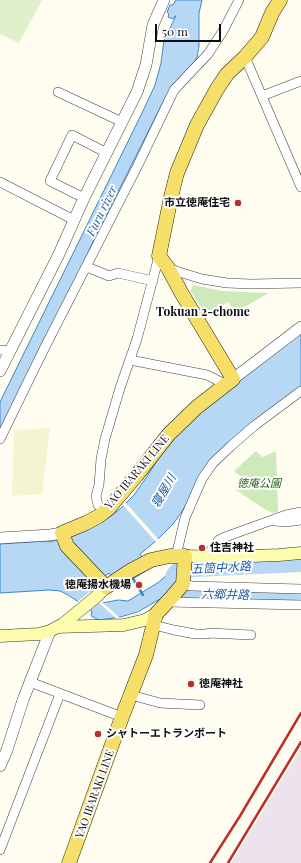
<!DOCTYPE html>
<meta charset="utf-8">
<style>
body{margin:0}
#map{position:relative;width:301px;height:863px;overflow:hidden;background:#fffdf0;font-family:"Playfair Display",serif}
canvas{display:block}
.scale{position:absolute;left:155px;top:24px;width:66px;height:18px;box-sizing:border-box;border:2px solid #0e0e0e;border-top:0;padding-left:5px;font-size:12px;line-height:14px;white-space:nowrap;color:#0e0e0e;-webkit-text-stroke:3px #fff;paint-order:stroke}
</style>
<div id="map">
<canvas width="301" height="863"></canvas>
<div class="scale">50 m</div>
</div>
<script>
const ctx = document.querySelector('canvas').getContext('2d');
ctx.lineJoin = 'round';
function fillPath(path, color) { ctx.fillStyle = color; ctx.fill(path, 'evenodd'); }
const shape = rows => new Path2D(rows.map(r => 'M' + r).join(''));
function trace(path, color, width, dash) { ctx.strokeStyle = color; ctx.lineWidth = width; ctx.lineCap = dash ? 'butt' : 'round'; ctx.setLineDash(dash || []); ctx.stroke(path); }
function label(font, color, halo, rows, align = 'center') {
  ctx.font = font + ' "Playfair Display","Noto Sans JP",serif'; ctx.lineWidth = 4; ctx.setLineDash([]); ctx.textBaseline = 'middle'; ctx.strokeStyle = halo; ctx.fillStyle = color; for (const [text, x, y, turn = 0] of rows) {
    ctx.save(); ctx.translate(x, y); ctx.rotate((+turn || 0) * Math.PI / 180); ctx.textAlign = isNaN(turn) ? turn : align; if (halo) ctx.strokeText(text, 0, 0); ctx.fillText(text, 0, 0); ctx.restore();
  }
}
const industrial = shape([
 [301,748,301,863,231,863,263,811]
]);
const farmland = shape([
 [50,428,42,494,12,496,14,430]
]);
const green = shape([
 [193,285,222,291,269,293,235,312,228,302,207,315,190,291],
 [256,451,262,457,276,451,278,512,273,513,266,510,236,490,243,478,234,471]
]);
const pitch = shape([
 [0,0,42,0,19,43,0,34]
]);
const water = shape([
 [176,0,202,0,199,13,199,46,197,57,195,61,164,100,91,246,81,268,0,433,0,402,143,111,155,85,161,63,164,40,176,16,175,16,173,19,168,17,169,14,167,12,170,5,173,5,176,0],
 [301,333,301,388,239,435,187,503,181,513,173,524,156,541,140,554,149,568,149,569,120,587,109,573,91,586,91,592,102,603,118,600,128,601,159,582,173,569,179,566,179,576,175,583,165,596,138,612,120,617,99,620,91,616,92,612,91,610,68,595,60,591,49,590,0,593,0,544,47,541,50,542,76,534,96,525,110,517,121,508,134,495,146,478,163,451,200,411,301,333]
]);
const pier = shape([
 [144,478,137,489,125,502,159,540,164,536,157,543,122,504,132,493],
 [91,591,101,599,102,600,101,601,120,618,139,612,148,607,149,608,139,614,118,620,99,603,90,610,77,602]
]);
const stream = shape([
 [132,577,143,595]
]);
const river = shape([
 [173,576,177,571,194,569,301,564],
 [164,592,170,591,188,594,301,597]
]);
const minor = shape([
 [245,57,301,187],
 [58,92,122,122],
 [262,96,301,81],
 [0,182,74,220],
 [84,198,50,181,72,135,107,153],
 [87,267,109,276,118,273,153,281],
 [168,268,179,272,202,279,227,283,251,284,301,283],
 [0,350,10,351],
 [130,360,207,375,227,385],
 [0,439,44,349,138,165,174,90,208,54,223,31,239,0],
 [98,505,96,496,99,485,101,459,105,439,120,388,137,339,159,256],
 [275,521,286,522,301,520],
 [176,556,185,518,202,479,213,463,231,446,254,426,301,391],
 [207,557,209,553,219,540,225,537,286,515,301,512],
 [183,584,192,586,301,589],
 [168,602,301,605],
 [154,625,174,630,195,634,207,634,209,633,251,635],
 [30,682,122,717],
 [131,695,160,703,200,705],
 [0,850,60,694]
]);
const tertiary = shape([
 [0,371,59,254,84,198,137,92,146,65,153,25,164,0],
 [233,379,301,327],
 [0,538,50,535,62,533],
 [0,766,7,750,23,700,50,631]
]);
const secondary = shape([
 [185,556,223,557,279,555,301,553],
 [57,627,124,625,145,620,156,614],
 [0,636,39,634,50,631,63,624,96,597,106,587]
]);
const primary = shape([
 [69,863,122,717,146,655,156,614,171,598,183,584,185,556,170,556,151,560,130,571,106,587,67,546,62,533,86,523,99,516,109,508,136,476,169,434,197,407,233,379,182,294,168,268,159,256,171,197,177,173,197,125,217,89,227,74,245,57,262,37,272,13,280,0]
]);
const rail = shape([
 [210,863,240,816,301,713],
 [228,863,301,742]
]);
const markers = [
 [238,203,4,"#bc2e29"],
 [202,548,4,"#bc2e29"],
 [139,585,4,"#bc2e29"],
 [191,684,4,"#bc2e29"],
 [98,734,4,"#bc2e29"]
];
const poiNames = [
 ["市立徳庵住宅",230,203,"right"],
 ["住吉神社",210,548],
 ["徳庵揚水機場",131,585,"right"],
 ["徳庵神社",199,684],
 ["シャトーエトランボート",106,734]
];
const streetNames = [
 ["YAO IBARAKI LINE",137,472,-50],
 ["YAO IBARAKI LINE",95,794,-70]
];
const parkNames = [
 ["徳庵公園",259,484]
];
const waterNames = [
 ["Furu river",102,211,-64],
 ["寝屋川",164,491,-60],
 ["五箇中水路",221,568,-3],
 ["六郷井路",225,595,1]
];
const neighbourhoodNames = [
 ["Tokuan 2-chome",203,312]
];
fillPath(industrial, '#ece3ed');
fillPath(farmland, '#f4f4d0');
fillPath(green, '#cee9ba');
fillPath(pitch, '#e0f0cc');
fillPath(water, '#b6d8f5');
trace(water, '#3e86cb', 1);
fillPath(pier, '#fffdf0');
trace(stream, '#3e86cb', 2.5);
trace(river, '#b6d8f5', 16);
trace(minor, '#414141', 10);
trace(tertiary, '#414141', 12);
trace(secondary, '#303030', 13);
trace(primary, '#1f1f1f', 15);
trace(minor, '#fff', 9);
trace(tertiary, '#fff', 11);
trace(secondary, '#fdfbac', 12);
trace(primary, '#f6df69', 14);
trace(rail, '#bc2e29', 2.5);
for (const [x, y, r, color] of markers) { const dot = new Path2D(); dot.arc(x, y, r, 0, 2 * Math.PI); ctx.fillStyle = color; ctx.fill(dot); trace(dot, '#fff', 1.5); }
label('bold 11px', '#0e0e0e', '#fff', poiNames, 'left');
label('11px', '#0e0e0e', '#fff', streetNames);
label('italic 11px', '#28651f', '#fff', parkNames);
label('italic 12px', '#19599e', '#fff', waterNames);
label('bold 12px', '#0e0e0e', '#fff', neighbourhoodNames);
</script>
